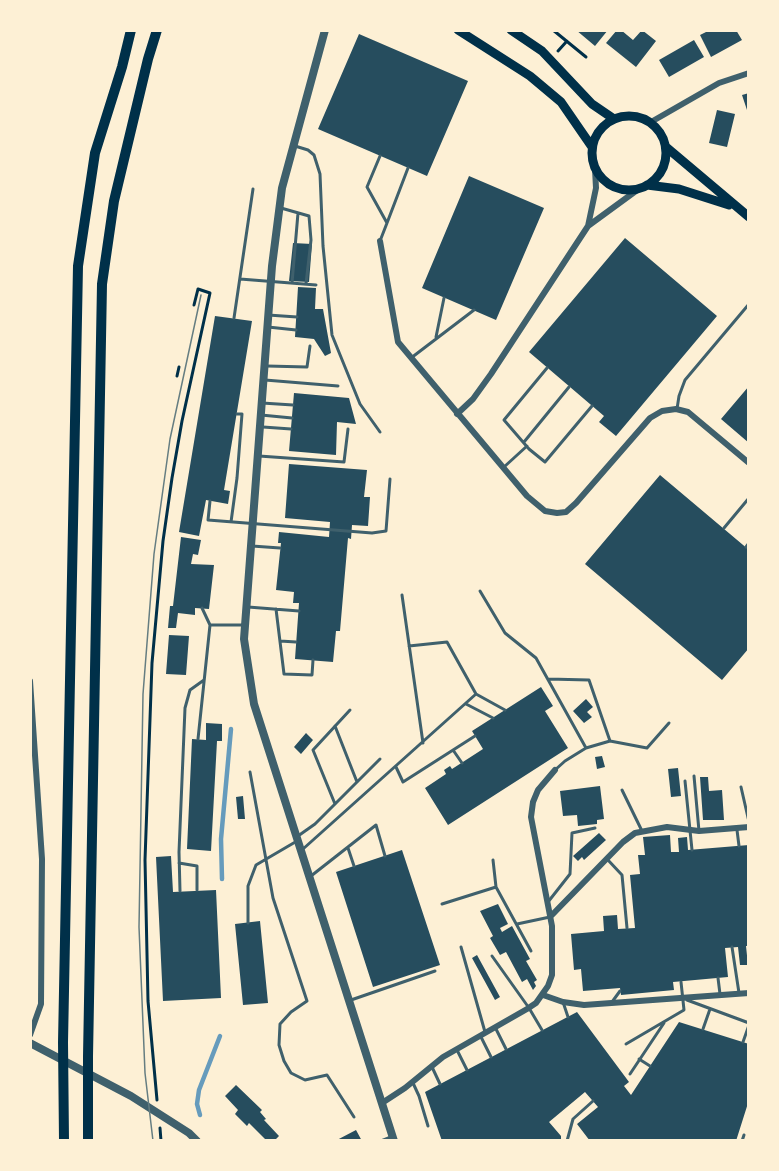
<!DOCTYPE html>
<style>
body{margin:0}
#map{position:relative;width:779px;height:1171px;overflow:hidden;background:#fdf0d5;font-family:"Asap Condensed",sans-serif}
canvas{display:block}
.frame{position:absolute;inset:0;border:32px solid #fdf0d5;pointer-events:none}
</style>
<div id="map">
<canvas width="779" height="1171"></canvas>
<div class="frame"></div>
</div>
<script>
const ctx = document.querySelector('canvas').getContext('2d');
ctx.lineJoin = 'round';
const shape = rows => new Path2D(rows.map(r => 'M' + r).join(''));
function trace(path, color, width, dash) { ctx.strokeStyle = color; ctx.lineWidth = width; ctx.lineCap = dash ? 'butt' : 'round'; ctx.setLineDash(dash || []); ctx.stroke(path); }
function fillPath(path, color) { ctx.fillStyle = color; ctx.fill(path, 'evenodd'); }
const stream = shape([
 [222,879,221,839,231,729],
 [200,1115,197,1104,199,1090,220,1036]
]);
const building = shape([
 [576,30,608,30,595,46],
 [617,30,621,30,633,40,642,30,656,41,636,67,606,43],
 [710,30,736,30,742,40,711,57,700,35],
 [359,34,468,81,427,176,318,129],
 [694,40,704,57,669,77,659,60],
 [749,93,749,116,742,95],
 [717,110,735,114,727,147,709,143],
 [469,176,544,208,496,320,422,288],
 [625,238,717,316,616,436,599,422,604,416,529,352],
 [293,243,312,244,309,282,289,281],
 [298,287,316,288,315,309,323,309,331,353,325,356,314,339,295,337],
 [215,316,252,321,224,490,230,491,228,504,206,500,199,536,179,532],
 [749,386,749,443,721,419],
 [294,393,349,398,356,424,337,422,336,455,289,451],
 [289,464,367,470,364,497,370,497,368,526,352,525,351,539,348,538,340,631,336,631,333,662,295,659,299,603,293,603,294,592,276,590,281,543,278,543,279,532,329,537,330,522,285,518],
 [660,475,749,550,749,648,722,680,585,564],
 [181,537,201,540,198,555,193,554,191,564,214,565,209,609,195,608,195,615,178,613,176,628,168,628,170,606,173,606],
 [169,635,189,636,186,675,166,674],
 [541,687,553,706,545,711,568,748,448,825,425,788,446,774,444,770,450,766,452,769,483,749,472,731],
 [586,699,593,707,587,712,592,717,584,723,573,711],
 [206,723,222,724,222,741,217,741,211,851,187,849,192,739,206,740],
 [306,733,313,740,301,754,294,747],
 [602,756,605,767,597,769,595,757],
 [678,768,681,796,671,797,668,769],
 [700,777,708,777,709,791,722,790,724,820,703,820],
 [600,786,604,819,597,820,597,824,578,826,577,815,563,816,560,791],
 [243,796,245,819,238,819,236,797],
 [599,833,606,840,584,860,582,857,578,861,573,856],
 [670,835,671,852,679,852,678,838,687,837,688,850,749,845,749,946,746,946,748,965,740,965,738,947,725,948,728,977,673,982,674,990,621,995,620,988,583,991,581,969,574,970,571,934,604,931,603,916,617,915,618,929,635,928,630,875,640,874,638,855,645,855,643,837],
 [402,850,440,965,373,987,336,872],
 [171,856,173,892,216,890,221,998,163,1001,156,857],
 [498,904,508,924,500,928,502,932,512,926,530,959,526,961,537,980,534,982,536,986,533,990,527,979,522,982,506,952,500,955,490,938,493,936,480,911],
 [260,921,268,1003,243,1005,235,924],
 [477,955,500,997,495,1000,472,958],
 [577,1012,629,1082,624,1086,631,1095,679,1022,749,1044,749,1100,736,1141,590,1141,577,1124,598,1107,585,1092,549,1122,561,1136,561,1141,442,1141,425,1092],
 [236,1085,262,1110,260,1112,266,1119,264,1120,279,1136,274,1141,267,1141,249,1123,247,1126,235,1114,238,1110,225,1096],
 [356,1130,362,1141,335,1141]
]);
const path = shape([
 [553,30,586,57],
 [558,51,567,41],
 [177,376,179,367],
 [157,1100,148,1001,145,860,152,663,163,541,172,478,182,421,210,293,198,289,194,305],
 [160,1128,161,1141]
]);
const service = shape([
 [295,146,308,150,314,155,320,174,323,246,332,335,360,404,380,432],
 [380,156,367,187,387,223,380,241],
 [281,208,309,216,311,240,306,284],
 [387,223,408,168],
 [240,279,316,285],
 [292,283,298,213],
 [268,315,297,317],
 [234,318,253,189],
 [268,327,296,330],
 [436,337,444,298],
 [411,358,474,310],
 [267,366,307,367,310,346],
 [547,368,504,420,529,449,545,462,592,406],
 [265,380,338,386],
 [262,403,293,405],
 [677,409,679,396,685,380,749,304],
 [261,415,292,418],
 [263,427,291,429],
 [524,442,569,387],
 [259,456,344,462,348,429],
 [504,467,527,446],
 [210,501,208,520,372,533,386,531,390,479],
 [231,522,237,478,242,414,237,414],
 [724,528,749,498],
 [252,546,280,548],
 [746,547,749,543],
 [480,591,505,633,536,658,586,748,565,761,555,770],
 [402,595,423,743],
 [248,607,299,611],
 [202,608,210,625],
 [276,609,284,674,312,675,313,660],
 [280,641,296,642],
 [409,646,447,642,476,694],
 [548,679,589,680,610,741],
 [466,704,493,718],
 [335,726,357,782],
 [198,739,210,625,243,625],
 [586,748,610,741,647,748,669,723],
 [453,750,462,763],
 [396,767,403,782,475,736],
 [250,772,273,898,307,1001,291,1012,280,1024,279,1045,284,1061,291,1073,305,1080,327,1075,354,1117],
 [694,776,699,831],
 [685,781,692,850],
 [741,787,749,822],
 [622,790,642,831],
 [335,804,313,750,350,710],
 [737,830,739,846],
 [298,836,315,824,380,759],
 [348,848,354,866],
 [303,849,476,694,505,710],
 [607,859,622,875,627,928],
 [493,860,496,887,531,951],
 [179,863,197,866,197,890],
 [311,876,376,825,385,856],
 [180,891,179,852,185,708,190,690,204,680],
 [548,902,570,874,572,833,595,828],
 [442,904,496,887],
 [248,923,248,886,256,865,297,841],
 [517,924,550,917],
 [461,947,485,1032],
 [732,947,739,993],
 [492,956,529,1008,542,1030],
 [718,978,720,994],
 [351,1000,435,971],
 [687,1000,749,1023],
 [563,1002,568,1017],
 [612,1002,620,991],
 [495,1027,506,1049],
 [703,1029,710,1009],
 [480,1035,491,1057],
 [743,1042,749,1025],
 [626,1044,684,1010,681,982],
 [457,1050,467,1070],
 [639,1059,650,1066],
 [432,1067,440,1084],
 [630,1074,664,1023],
 [413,1083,419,1096,428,1126],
 [381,1141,391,1137],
 [567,1141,573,1119,593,1101],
 [742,1141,744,1135]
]);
const minor = shape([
 [651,122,719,83,749,73],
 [588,226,640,188],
 [380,241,398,342,527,496,545,511,557,513,566,512,576,503,650,418,662,411,676,409,688,412,749,463],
 [457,414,473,399,491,374,588,226,596,188,595,169],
 [30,681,42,859,41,1004,30,1035],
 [550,917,623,842,635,833,667,827,699,831,749,827],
 [543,995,563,1002,584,1005,749,993],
 [382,1103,405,1088,443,1057,527,1009,536,1003,548,986,552,975,552,926,531,817,533,802,538,790,555,770]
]);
const tertiary = shape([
 [325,30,282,188,272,266,244,639,254,704,394,1141],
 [30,1043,131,1096,189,1133,197,1141]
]);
const secondary = shape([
 [458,30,530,76,561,102,592,147],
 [511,30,542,51,592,104,614,119],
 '592 153a37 37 0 1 1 74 0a37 37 0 1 1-74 0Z',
 [666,147,749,217],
 [647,185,679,189,729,205]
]);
const trunk = shape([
 [64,1141,63,1042,78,266,95,153,122,67,131,30],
 [88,1141,88,1056,102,284,114,201,148,59,157,30]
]);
const tram = shape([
 [153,1141,145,1073,139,927,143,694,154,554,170,439,201,295]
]);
trace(stream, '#669bbc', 4.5);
fillPath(building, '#264d5e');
trace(path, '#003049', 3);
trace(service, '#3f606c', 3);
trace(minor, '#3f606c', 6);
trace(tertiary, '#3f606c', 8);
trace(secondary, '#003049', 9);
trace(trunk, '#003049', 10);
trace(tram, '#657d81', 1.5);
</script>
